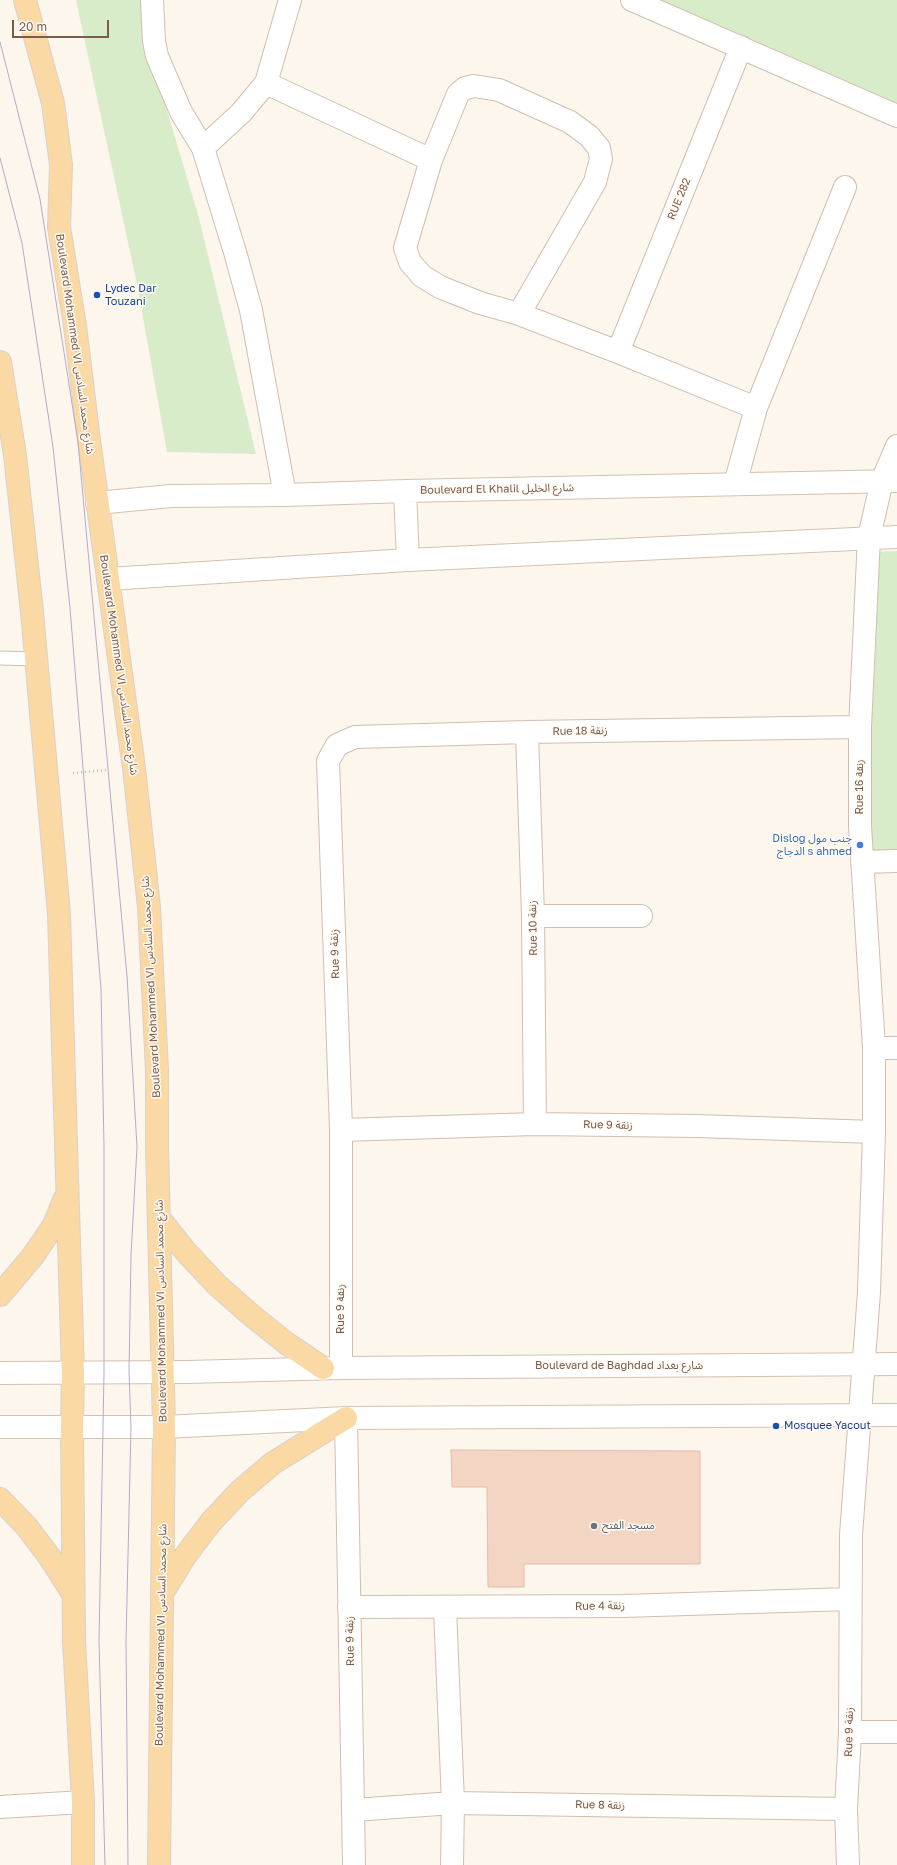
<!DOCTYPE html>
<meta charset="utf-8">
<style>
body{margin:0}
#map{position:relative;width:897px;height:1865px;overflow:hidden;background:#fdf6ec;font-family:"Golos Text",sans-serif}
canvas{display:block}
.scale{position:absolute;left:12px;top:20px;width:97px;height:18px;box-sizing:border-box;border:2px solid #7a5c4d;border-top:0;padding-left:5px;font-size:12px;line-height:14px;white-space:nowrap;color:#7a5c4d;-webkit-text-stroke:3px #fffaf3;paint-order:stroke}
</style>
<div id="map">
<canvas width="897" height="1865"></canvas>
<div class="scale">20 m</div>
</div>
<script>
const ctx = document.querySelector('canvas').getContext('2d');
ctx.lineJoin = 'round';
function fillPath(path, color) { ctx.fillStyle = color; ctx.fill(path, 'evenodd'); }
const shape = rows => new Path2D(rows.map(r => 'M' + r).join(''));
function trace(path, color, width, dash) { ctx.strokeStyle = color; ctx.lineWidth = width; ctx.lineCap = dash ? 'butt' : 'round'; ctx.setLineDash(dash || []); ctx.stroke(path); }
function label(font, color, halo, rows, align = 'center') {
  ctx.font = font + ' "Golos Text","Noto Sans Arabic",sans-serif'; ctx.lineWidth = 3; ctx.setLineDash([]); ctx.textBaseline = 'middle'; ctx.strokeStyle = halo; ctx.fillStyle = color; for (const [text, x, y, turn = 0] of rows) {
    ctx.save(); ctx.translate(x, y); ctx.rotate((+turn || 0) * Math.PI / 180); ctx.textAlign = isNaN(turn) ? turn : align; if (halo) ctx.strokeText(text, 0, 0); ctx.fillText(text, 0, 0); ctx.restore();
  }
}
const green = shape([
 [76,0,148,0,154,67,199,218,256,454,167,452,138,289],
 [637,0,897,0,897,115],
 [897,551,897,854,863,855,870,552]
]);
const building = shape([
 [451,1450,700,1451,700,1564,524,1564,524,1587,488,1587,487,1487,452,1487,451,1450]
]);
const path = shape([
 [73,773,106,770]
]);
const lane = shape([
 [0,658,36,659]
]);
const street = shape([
 [152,0,154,41,157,56,181,112,203,148,235,252,251,310,285,495],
 [632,0,897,116],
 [266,83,431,160],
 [203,148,241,113,266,83,290,0],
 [519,314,595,182,601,159,599,148,589,136,570,122,499,90,474,86,465,88,458,94,431,160,405,248,410,262,422,276,440,287,480,303,519,314,618,352,756,408,735,484],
 [618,352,741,47],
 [756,408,845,187],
 [527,732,533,916,535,1124],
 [862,862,897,861],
 [533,916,641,916],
 [874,1048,897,1048],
 [341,1130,535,1124,697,1126,874,1132],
 [341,1368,341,1130,328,761,337,745,355,737,527,732,860,727],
 [346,1418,354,1865],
 [349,1607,623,1606,850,1599],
 [445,1608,453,1803,452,1865],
 [850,1732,897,1732],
 [0,1807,83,1802],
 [354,1810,453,1803,846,1809],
 [848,1865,846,1809,850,1732,851,1535,869,1292,874,1132,874,1048,860,826,860,727,869,537,882,481,897,446]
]);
const secondary = shape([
 [405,491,408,560],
 [97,503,171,496,285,495,405,491,897,481],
 [108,579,408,560,897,537],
 [0,1373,187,1372,341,1368,897,1364],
 [0,1427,164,1427,346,1418,897,1415]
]);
const primary = shape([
 [25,0,53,103,61,165,59,227,75,326,89,440,134,768,149,907,157,1071,157,1146,164,1427,159,1865],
 [0,362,15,455,32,612,59,914,73,1373,72,1428,74,1641,83,1802,83,1865],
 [159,1218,186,1252,217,1285,251,1315,286,1343,323,1368],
 [0,1295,33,1256,54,1225,64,1200],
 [0,1499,27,1527,51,1559,73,1594],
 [163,1592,185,1556,211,1522,240,1491,273,1463,346,1418]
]);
const tram = shape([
 [0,42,40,199,78,442,127,976,137,1147,131,1255,129,1372,131,1427,126,1641,128,1865],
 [0,158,22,243,53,447,70,608,101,989,104,1147,104,1373,99,1641,105,1865]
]);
const markers = [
 [97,295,4,"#1a4fb4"],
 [860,845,4,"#3f7fe0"],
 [776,1426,4,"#1a4fb4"],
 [594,1526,4,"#6b7280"]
];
const streetNames = [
 ["RUE 282",679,199,-68],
 ["Boulevard Mohammed VI شارع محمد السادس",75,344,82],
 ["Boulevard El Khalil شارع الخليل",497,489,-1],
 ["Boulevard Mohammed VI شارع محمد السادس",119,665,82],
 ["Rue 18 زنقة",580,731,-1],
 ["Rue 16 زنقة",860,787,-90],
 ["Rue 10 زنقة",533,928,-91],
 ["Rue 9 زنقة",335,954,-92],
 ["Boulevard Mohammed VI شارع محمد السادس",151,987,-93],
 ["Rue 9 زنقة",608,1125,1],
 ["Rue 9 زنقة",341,1309,-90],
 ["Boulevard Mohammed VI شارع محمد السادس",161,1311,-91],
 ["Boulevard de Baghdad شارع بغداد",619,1366],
 ["Rue 4 زنقة",600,1606,-1],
 ["Boulevard Mohammed VI شارع محمد السادس",161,1635,-89],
 ["Rue 9 زنقة",350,1641,-91],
 ["Rue 9 زنقة",849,1732,-89],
 ["Rue 8 زنقة",600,1805,1]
];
const transitNames = [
 ["Lydec Dar",105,289],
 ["Touzani",105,302],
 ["Mosquee Yacout",784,1426]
];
const shopNames = [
 ["Dislog جنب مول",852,839],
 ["الدجاج s ahmed",852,852]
];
const worshipNames = [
 ["مسجد الفتح",602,1526]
];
fillPath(green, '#d8ecc9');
fillPath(building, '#f3d5c3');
trace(building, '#e6bba3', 1);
trace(lane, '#d1beb0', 15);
trace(street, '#d1beb0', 24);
trace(secondary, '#d6c0b0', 24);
trace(primary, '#dad1cd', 24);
trace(path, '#d9b8a5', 2.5, [1, 3]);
trace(lane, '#fff', 13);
trace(street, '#fff', 22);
trace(secondary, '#fff', 22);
trace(primary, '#fbd9a5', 22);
trace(tram, '#b9a8c9', 1);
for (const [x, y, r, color] of markers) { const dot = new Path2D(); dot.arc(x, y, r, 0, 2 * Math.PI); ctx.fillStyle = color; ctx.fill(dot); trace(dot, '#fffaf3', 1.5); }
label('11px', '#7a5c4d', '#fffaf3', streetNames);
label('11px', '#164399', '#fffaf3', transitNames, 'left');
label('11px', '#366cbe', '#fffaf3', shopNames, 'right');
label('11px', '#5b616d', '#fffaf3', worshipNames, 'left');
</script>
